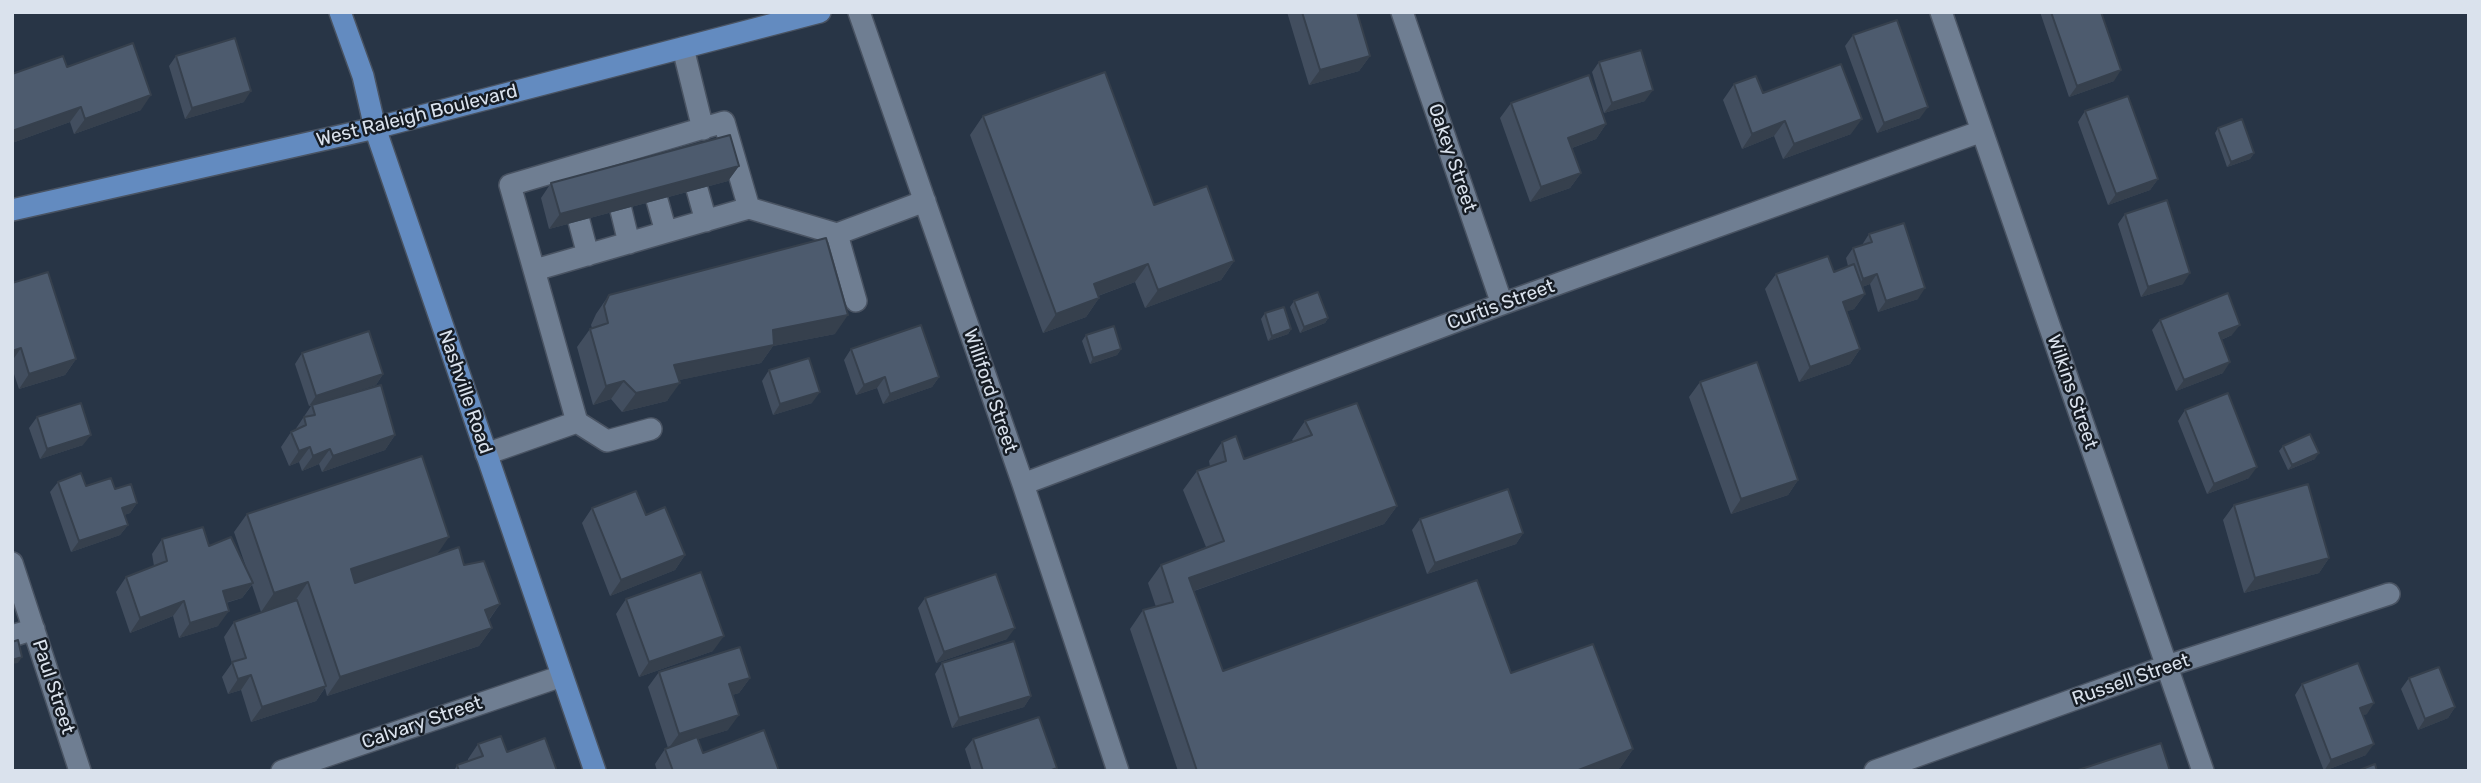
<!DOCTYPE html>
<style>
body{margin:0}
#map{position:relative;width:2481px;height:783px;overflow:hidden;background:#283546;font-family:Rubik,sans-serif}
canvas{display:block}
.frame{position:absolute;inset:0;border:14px solid #dae2ed;pointer-events:none}
</style>
<div id="map">
<canvas width="2481" height="783"></canvas>
<div class="frame"></div>
</div>
<script>
const ctx = document.querySelector('canvas').getContext('2d');
ctx.lineJoin = 'round';
const shape = rows => new Path2D(rows.map(r => 'M' + r).join(''));
function trace(path, color, width, dash) { ctx.strokeStyle = color; ctx.lineWidth = width; ctx.lineCap = dash ? 'butt' : 'round'; ctx.setLineDash(dash || []); ctx.stroke(path); }
function fillPath(path, color) { ctx.fillStyle = color; ctx.fill(path, 'evenodd'); }
function label(font, color, halo, rows, align = 'center') {
  ctx.font = font + ' Rubik,sans-serif'; ctx.lineWidth = 5; ctx.setLineDash([]); ctx.textBaseline = 'middle'; ctx.strokeStyle = halo; ctx.fillStyle = color; for (const [text, x, y, turn = 0] of rows) {
    ctx.save(); ctx.translate(x, y); ctx.rotate((+turn || 0) * Math.PI / 180); ctx.textAlign = isNaN(turn) ? turn : align; if (halo) ctx.strokeText(text, 0, 0); ctx.fillText(text, 0, 0); ctx.restore();
  }
}
const minor = shape([
 [859,12,1023,484,1118,771],
 [1402,12,1502,304],
 [1941,12,2203,771],
 [683,48,703,129],
 [697,189,706,221],
 [657,200,666,232],
 [749,208,837,234,925,201],
 [621,210,629,243],
 [579,221,588,255],
 [837,234,856,301],
 [577,422,607,441,651,429],
 [486,454,577,422,510,185,724,122,749,208,535,270],
 [1023,484,1502,304,1982,131],
 [12,563,80,771],
 [12,636,34,629],
 [282,771,562,676],
 [1875,771,2167,666,2389,594]
]);
const major = shape([
 [340,12,363,76,375,128,595,771],
 [12,210,375,128,820,12]
]);
const wall = shape([
 [1287,12,1357,12,1370,56,1359,71,1309,85],
 [2040,12,2101,12,2114,81,2069,97],
 [1853,35,1920,118,1877,133,1845,46],
 [176,56,244,102,185,119,169,66],
 [1599,62,1645,101,1604,113,1592,72],
 [67,67,141,110,74,134,70,122,12,143,12,74],
 [1734,84,1763,93,1851,134,1783,159,1774,136,1742,149,1723,100],
 [1511,103,1606,124,1596,139,1572,148,1581,173,1570,188,1530,202,1500,118],
 [2085,111,2158,179,2150,190,2108,205,2078,122],
 [983,116,1154,205,1234,261,1221,280,1145,308,1135,282,1098,296,1099,298,1086,317,1043,333,970,135],
 [2218,128,2254,153,2250,159,2227,167,2215,133],
 [739,166,728,181,549,229,541,198,551,183],
 [2125,214,2183,284,2141,297,2118,224],
 [1869,234,1918,299,1878,312,1870,284,1862,287,1865,294,1854,309,1847,311,1860,349,1850,364,1799,382,1765,289,1776,274,1834,272,1848,266,1846,258,1853,248,1862,245],
 [12,283,76,359,65,375,19,389,12,368],
 [609,295,835,334,773,346,761,363,679,380,667,401,622,412,611,399,593,405,577,347,590,329,592,328,591,325,596,314],
 [1294,301,1328,318,1325,323,1300,333,1290,307],
 [1265,313,1291,329,1288,334,1268,341,1261,319],
 [2160,320,2232,335,2221,340,2223,373,2176,391,2152,330],
 [1086,335,1121,349,1117,355,1090,364,1082,341],
 [851,349,939,377,932,387,883,404,877,388,856,395,844,360],
 [302,353,383,374,376,385,326,401,395,435,385,450,322,472,319,464,302,471,299,462,289,466,281,447,291,432,295,430,311,406,309,406,295,364],
 [769,370,812,403,773,415,762,381],
 [1700,382,1798,480,1788,495,1731,514,1689,397],
 [2185,410,2249,478,2207,494,2178,421],
 [37,417,83,445,40,459,29,428],
 [1305,421,1397,506,1384,524,1194,591,1223,671,1511,673,1633,749,1620,768,1612,771,1178,771,1130,629,1143,610,1156,607,1148,583,1161,565,1206,547,1183,490,1197,471,1210,467,1209,461,1222,442,1244,459,1293,441,1292,440],
 [2283,446,2315,459,2288,470,2279,451],
 [58,482,86,486,115,489,137,503,130,513,124,515,128,525,120,535,71,552,50,492],
 [2234,505,2329,558,2319,573,2244,593,2223,520],
 [592,508,646,515,685,555,675,570,610,596,582,523],
 [247,514,437,555,464,565,500,604,489,620,492,628,479,646,327,696,325,688,316,701,251,722,241,690,228,694,222,677,232,663,224,637,234,622,261,612,252,585,242,598,226,603,218,626,179,638,173,616,130,633,116,592,126,577,154,566,152,554,162,539,209,546,248,573,234,532],
 [1420,519,1523,533,1516,544,1427,574,1412,530],
 [925,598,1007,639,936,663,918,608],
 [626,599,713,651,639,677,616,614],
 [942,663,1031,696,1024,707,952,728,935,674],
 [659,672,750,678,739,693,732,695,728,730,698,739,703,753,779,771,657,771,655,764,665,749,668,748,648,687],
 [2409,678,2455,707,2448,718,2418,730,2401,689],
 [2302,684,2367,714,2363,715,2366,755,2324,771,2295,695],
 [973,739,1055,771,972,771,965,749],
 [478,744,507,752,557,771,454,771,457,765,468,761,468,759]
]);
const shadedWall = shape([
 [1370,56,1359,71,1309,85,1320,70],
 [2121,70,2114,81,2069,97,2077,86],
 [1653,90,1645,101,1604,113,1612,103],
 [251,91,244,102,185,119,192,108],
 [151,95,141,110,74,134,85,119],
 [81,107,70,122,12,143,12,131],
 [1928,107,1920,118,1877,133,1884,123],
 [1862,119,1851,134,1783,159,1794,144],
 [1785,121,1774,136,1742,149,1752,134],
 [1606,124,1596,139,1558,153,1568,138],
 [2254,153,2250,159,2227,167,2231,162],
 [739,166,728,181,549,229,560,214],
 [1581,173,1570,188,1530,202,1541,187],
 [2158,179,2150,190,2108,205,2116,194],
 [1234,261,1221,280,1145,308,1158,290],
 [1148,264,1135,282,1081,302,1094,284],
 [2190,273,2183,284,2141,297,2148,287],
 [1877,274,1870,284,1856,289,1863,279],
 [1925,288,1918,299,1878,312,1886,301],
 [1865,294,1854,309,1832,317,1843,302],
 [1099,298,1086,317,1043,333,1056,314],
 [848,315,835,334,773,346,761,363,661,384,674,365,773,330],
 [1328,318,1325,323,1300,333,1304,327],
 [2240,325,2232,335,2211,344,2219,333],
 [1291,329,1288,334,1268,341,1272,336],
 [21,348,12,361,12,351],
 [1121,349,1117,355,1090,364,1093,358],
 [1860,349,1850,364,1799,382,1810,367],
 [76,359,65,375,19,389,29,374],
 [2230,362,2223,373,2176,391,2184,380],
 [383,374,376,385,309,406,316,396],
 [885,377,877,388,856,395,864,385],
 [939,377,932,387,883,404,890,394],
 [624,381,611,399,593,405,606,386],
 [680,383,667,401,622,412,636,393],
 [820,392,812,403,773,415,780,404],
 [91,435,83,445,40,459,47,449],
 [395,435,385,450,322,472,333,456],
 [310,447,299,462,289,466,299,451],
 [330,449,319,464,302,471,313,456],
 [2319,453,2315,459,2288,470,2292,465],
 [2257,467,2249,478,2207,494,2214,484],
 [1798,480,1788,495,1731,514,1741,499],
 [137,503,130,513,114,518,122,508],
 [1397,506,1384,524,1176,597,1189,578],
 [128,525,120,535,71,552,79,541],
 [1523,533,1516,544,1427,574,1435,563],
 [449,537,436,556,338,588,351,569],
 [685,555,675,570,610,596,621,580],
 [2329,558,2319,573,2244,593,2255,578],
 [308,582,295,601,261,612,274,593],
 [253,583,242,598,212,606,223,591],
 [184,601,173,616,130,633,140,618],
 [500,604,487,622,485,610],
 [229,611,218,626,179,638,190,623],
 [492,628,479,646,327,696,340,677],
 [1015,628,1007,639,936,663,944,652],
 [724,636,713,651,639,677,649,662],
 [22,657,18,663,12,664,12,660],
 [251,675,241,690,228,694,238,679],
 [750,678,739,693,718,699,729,684],
 [326,686,316,701,251,722,262,707],
 [1031,696,1024,707,952,728,959,718],
 [2374,703,2367,714,2353,719,2360,708],
 [2455,707,2448,718,2418,730,2425,719],
 [739,715,728,730,668,749,679,734],
 [2374,744,2366,755,2324,771,2331,760],
 [1633,749,1620,768,1612,771,1576,771]
]);
const building = shape([
 [1302,12,1357,12,1370,56,1320,70,1302,12],
 [2051,12,2101,12,2121,70,2077,86,2051,12],
 [1897,20,1928,107,1884,123,1853,35,1897,20],
 [235,38,251,91,192,108,176,56,235,38],
 [133,43,151,95,85,119,81,107,12,131,12,74,63,56,67,67,133,43],
 [1641,50,1653,90,1612,103,1599,62,1641,50],
 [1841,64,1862,119,1794,144,1785,121,1752,134,1734,84,1756,76,1763,93,1841,64],
 [1105,72,1154,205,1207,186,1234,261,1158,290,1148,264,1094,284,1099,298,1056,314,983,116,1105,72],
 [1589,75,1606,124,1568,138,1581,173,1541,187,1511,103,1589,75],
 [2128,96,2158,179,2116,194,2085,111,2128,96],
 [2242,119,2254,153,2231,162,2218,128,2242,119],
 [730,135,739,166,560,214,551,183,730,135],
 [2167,200,2190,273,2148,287,2125,214,2167,200],
 [1904,223,1925,288,1886,301,1877,274,1863,279,1853,248,1872,242,1869,234,1904,223],
 [826,238,848,315,773,330,774,345,674,365,680,383,636,393,624,381,606,386,590,329,608,323,604,306,609,295,826,238],
 [1828,256,1834,272,1854,264,1865,294,1843,302,1860,349,1810,367,1776,274,1828,256],
 [48,272,76,359,29,374,21,348,12,351,12,283,48,272],
 [1318,292,1328,318,1304,327,1294,301,1318,292],
 [2228,293,2240,325,2219,333,2230,362,2184,380,2160,320,2228,293],
 [1284,307,1291,329,1272,336,1265,313,1284,307],
 [921,325,939,377,890,394,885,377,864,385,851,349,921,325],
 [1114,326,1121,349,1093,358,1086,335,1114,326],
 [369,331,383,374,316,396,302,353,369,331],
 [809,358,820,392,780,404,769,370,809,358],
 [1757,362,1798,480,1741,499,1700,382,1757,362],
 [381,385,395,435,333,456,330,449,313,456,310,447,299,451,291,432,306,425,304,417,315,415,312,405,381,385],
 [2228,393,2257,467,2214,484,2185,410,2228,393],
 [81,403,91,435,47,449,37,417,81,403],
 [1357,403,1397,506,1189,578,1223,671,1477,580,1511,673,1593,644,1633,749,1576,771,1197,771,1143,610,1173,602,1161,565,1224,541,1197,471,1226,461,1222,442,1236,436,1244,459,1312,435,1305,421,1357,403],
 [2310,434,2319,453,2292,465,2283,446,2310,434],
 [422,456,449,537,351,569,355,583,459,547,464,565,484,561,500,604,485,610,492,628,340,677,308,582,274,593,247,514,422,456],
 [81,473,86,486,111,478,115,489,131,484,137,503,122,508,128,525,79,541,58,482,81,473],
 [2308,484,2329,558,2255,578,2234,505,2308,484],
 [1508,489,1523,533,1435,563,1420,519,1508,489],
 [636,491,646,515,665,507,685,555,621,580,592,508,636,491],
 [203,527,209,546,231,537,253,583,223,591,229,611,190,623,184,601,140,618,126,577,167,561,162,539,203,527],
 [701,572,724,636,649,662,626,599,701,572],
 [996,574,1015,628,944,652,925,598,996,574],
 [297,600,326,686,262,707,251,675,238,679,232,662,246,658,234,622,297,600],
 [18,640,22,657,12,660,12,642,18,640],
 [1014,641,1031,696,959,718,942,663,1014,641],
 [740,647,750,678,729,684,739,715,679,734,659,672,740,647],
 [2358,663,2374,703,2360,708,2374,744,2331,760,2302,684,2358,663],
 [2439,667,2455,707,2425,719,2409,678,2439,667],
 [1039,717,1057,768,1049,771,983,771,973,739,1039,717],
 [764,730,779,771,673,771,665,749,697,737,703,753,764,730],
 [501,736,507,752,545,738,557,771,459,771,457,765,483,756,478,744,501,736],
 [2161,743,2170,771,2075,771,2161,743],
 [2375,764,2377,771,2357,771,2375,764]
]);
const streetNames = [
 ["West Raleigh Boulevard",417,116,-14],
 ["Oakey Street",1452,158,71],
 ["Curtis Street",1501,305,-20],
 ["Williford Street",990,391,71],
 ["Nashville Road",465,392,71],
 ["Wilkins Street",2072,392,71],
 ["Russell Street",2131,680,-19],
 ["Paul Street",53,687,72],
 ["Calvary Street",422,723,-19]
];
trace(minor, '#495362', 24);
trace(major, '#495362', 24);
trace(minor, '#6f7e92', 21);
trace(major, '#638bc0', 21);
fillPath(wall, '#424e5f');
fillPath(shadedWall, '#36404d');
fillPath(building, '#4d5b6e');
trace(building, '#36404d', 2);
label('19px', '#dae2ed', '#161c24', streetNames);
</script>
